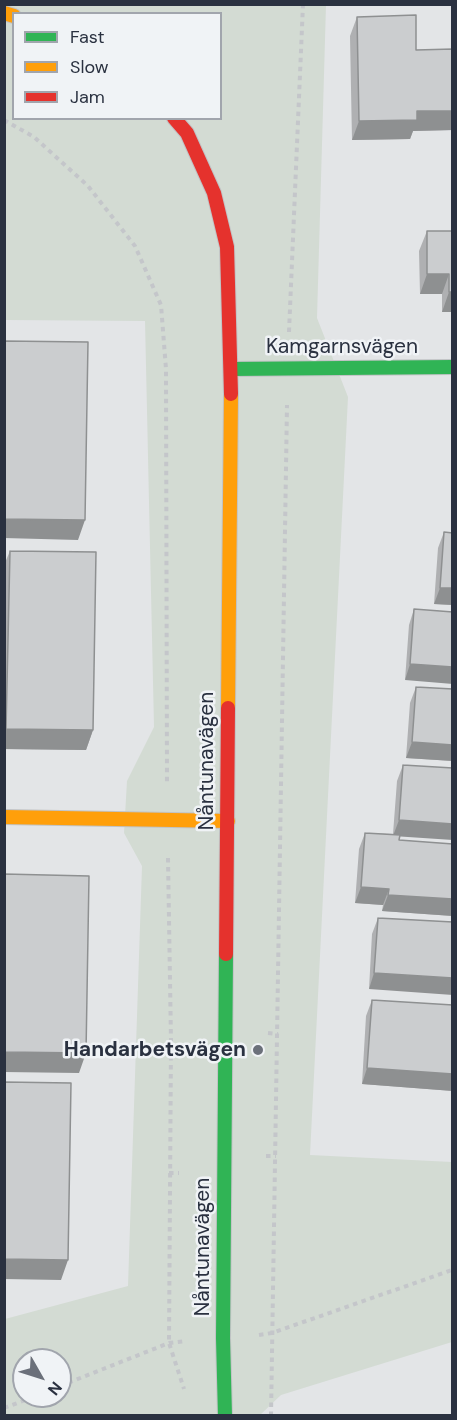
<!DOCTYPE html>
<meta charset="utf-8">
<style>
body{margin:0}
#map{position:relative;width:457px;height:1420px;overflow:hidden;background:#e3e5e7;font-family:"DM Sans",sans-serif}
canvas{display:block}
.frame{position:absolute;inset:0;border:6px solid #2a3140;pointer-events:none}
.legend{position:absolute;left:12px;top:12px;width:210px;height:108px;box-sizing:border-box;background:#f0f3f6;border:2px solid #a1a5ad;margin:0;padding:8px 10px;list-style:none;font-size:18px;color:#2a3140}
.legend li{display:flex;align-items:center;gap:12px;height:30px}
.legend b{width:30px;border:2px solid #a1a5ad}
.north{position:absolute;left:12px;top:1348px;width:60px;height:60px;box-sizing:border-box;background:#f0f3f6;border:2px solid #a1a5ad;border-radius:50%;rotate:129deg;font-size:16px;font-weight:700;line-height:24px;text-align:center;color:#2a3140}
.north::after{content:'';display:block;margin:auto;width:21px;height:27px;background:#6b707a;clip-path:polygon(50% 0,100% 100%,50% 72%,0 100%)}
</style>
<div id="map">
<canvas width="457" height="1420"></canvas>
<div class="frame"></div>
<ul class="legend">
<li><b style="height:8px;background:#30b455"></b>Fast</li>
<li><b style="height:8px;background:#ff9f0a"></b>Slow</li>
<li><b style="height:8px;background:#e5322d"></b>Jam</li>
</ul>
<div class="north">N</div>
</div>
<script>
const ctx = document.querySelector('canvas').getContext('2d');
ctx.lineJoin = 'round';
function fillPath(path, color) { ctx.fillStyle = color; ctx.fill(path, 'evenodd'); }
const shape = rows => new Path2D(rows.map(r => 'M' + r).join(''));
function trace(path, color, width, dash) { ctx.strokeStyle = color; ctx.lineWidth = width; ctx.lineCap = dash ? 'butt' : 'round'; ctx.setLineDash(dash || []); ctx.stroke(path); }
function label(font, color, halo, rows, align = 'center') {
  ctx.font = font + ' "DM Sans",sans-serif'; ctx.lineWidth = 5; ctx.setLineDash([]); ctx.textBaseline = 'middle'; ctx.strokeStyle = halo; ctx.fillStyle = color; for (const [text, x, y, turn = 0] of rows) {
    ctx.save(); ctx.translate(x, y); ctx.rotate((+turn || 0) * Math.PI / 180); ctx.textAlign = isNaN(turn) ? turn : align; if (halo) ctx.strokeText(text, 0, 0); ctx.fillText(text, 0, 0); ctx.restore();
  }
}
const green = shape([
 [5,5,326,5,317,318,348,397,310,1155,452,1162,452,1342,281,1395,260,1415,5,1415,5,1319,128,1286,142,866,124,833,127,781,154,727,145,321,5,320],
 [14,14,220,14,220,118,14,118],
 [24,1360,60,1360,60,1396,24,1396]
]);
const path = shape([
 [4,120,34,137,88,186,135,246,161,305,166,369,167,782],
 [289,332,303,4],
 [168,858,171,1041,169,1343,184,1389],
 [268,1033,278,1034],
 [266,1156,276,1156],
 [169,1173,179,1173],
 [259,1335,272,1333,452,1270],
 [60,1386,169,1343,186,1341],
 [4,1408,36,1396],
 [271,1416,287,405]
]);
const fast = shape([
 [231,369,452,367],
 [225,1416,223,1338,226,954]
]);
const slow = shape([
 [4,13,14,16],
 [228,708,231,394],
 [4,817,228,821]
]);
const jam = shape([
 [174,118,187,133,214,193,227,247,231,394],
 [226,954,228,708]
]);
const wall = shape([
 [357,17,416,50,453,49,453,130,413,131,410,139,352,140,350,36],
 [427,231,453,231,453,312,442,312,442,294,420,294,419,251],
 [444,532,453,533,453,605,434,604,438,548],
 [10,551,93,730,86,750,4,749,4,565],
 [414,609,453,612,405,680,409,625],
 [416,687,453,689,453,761,406,758,410,703],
 [403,765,399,840,453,844,453,916,382,911,383,905,355,903,359,849,365,833,393,834,397,781],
 [378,918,453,922,369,989,372,934],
 [372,1000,453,1005,453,1091,362,1084,366,1016]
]);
const shadedWall = shape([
 [417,111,453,111,453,130,413,131,410,139,352,140,359,121],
 [427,274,449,274,442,294,420,294],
 [449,292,453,292,453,312,442,312],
 [4,519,85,520,78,540,4,538],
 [440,588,453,588,453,605,434,604],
 [410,664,453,667,453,684,405,680],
 [6,729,93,730,86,750,4,749,4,734],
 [412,742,453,745,453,761,406,758],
 [399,820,453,824,453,840,393,836],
 [361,887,389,889,383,905,355,903],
 [388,895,453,899,453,916,382,911],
 [374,973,453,978,453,995,369,989],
 [4,1052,86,1053,79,1073,4,1072],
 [367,1068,453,1074,453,1091,362,1084],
 [4,1259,68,1260,61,1280,4,1279]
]);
const building = shape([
 [416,15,416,50,453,49,453,111,417,111,417,120,359,121,357,17,416,15],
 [427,231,453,231,453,292,449,292,449,274,427,274,427,231],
 [4,341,88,342,85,520,4,519,4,341],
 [444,532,453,533,453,588,440,588,444,532],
 [10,551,96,552,93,730,6,729,10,551],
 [414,609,453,612,453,667,410,664,414,609],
 [416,687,453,689,453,745,412,742,416,687],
 [403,765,453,768,453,824,399,820,403,765],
 [365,833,400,835,399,840,453,844,453,899,388,895,389,889,361,887,365,833],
 [4,874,89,876,86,1053,4,1052,4,874],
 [378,918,453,922,453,978,374,973,378,918],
 [372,1000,453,1005,453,1074,367,1068,372,1000],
 [4,1082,71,1083,68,1260,4,1259,4,1082]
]);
const markers = [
 [258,1050,6,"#6b707a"]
];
const streetNames = [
 ["Kamgarnsvägen",342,347],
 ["Nåntunavägen",207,761,-90],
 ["Nåntunavägen",203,1247,-90]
];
const poiNames = [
 ["Handarbetsvägen",246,1050]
];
fillPath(green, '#d3dbd3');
trace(fast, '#c1c3c5', 16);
trace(slow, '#c1c3c5', 16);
trace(jam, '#c1c3c5', 16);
trace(path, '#c4c6ca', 4, [4.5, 4.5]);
trace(fast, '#30b455', 14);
trace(slow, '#ff9f0a', 14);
trace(jam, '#e5322d', 14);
fillPath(wall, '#afb0b2');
fillPath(shadedWall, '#8e9091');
fillPath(building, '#cbcdcf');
trace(building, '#8e9091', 1.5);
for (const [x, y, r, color] of markers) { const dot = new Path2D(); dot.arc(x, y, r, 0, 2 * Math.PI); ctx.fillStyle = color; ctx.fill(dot); trace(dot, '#f0f3f6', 2); }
label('21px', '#2a3140', '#f0f3f6', streetNames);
label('bold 21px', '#2a3140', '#f0f3f6', poiNames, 'right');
</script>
